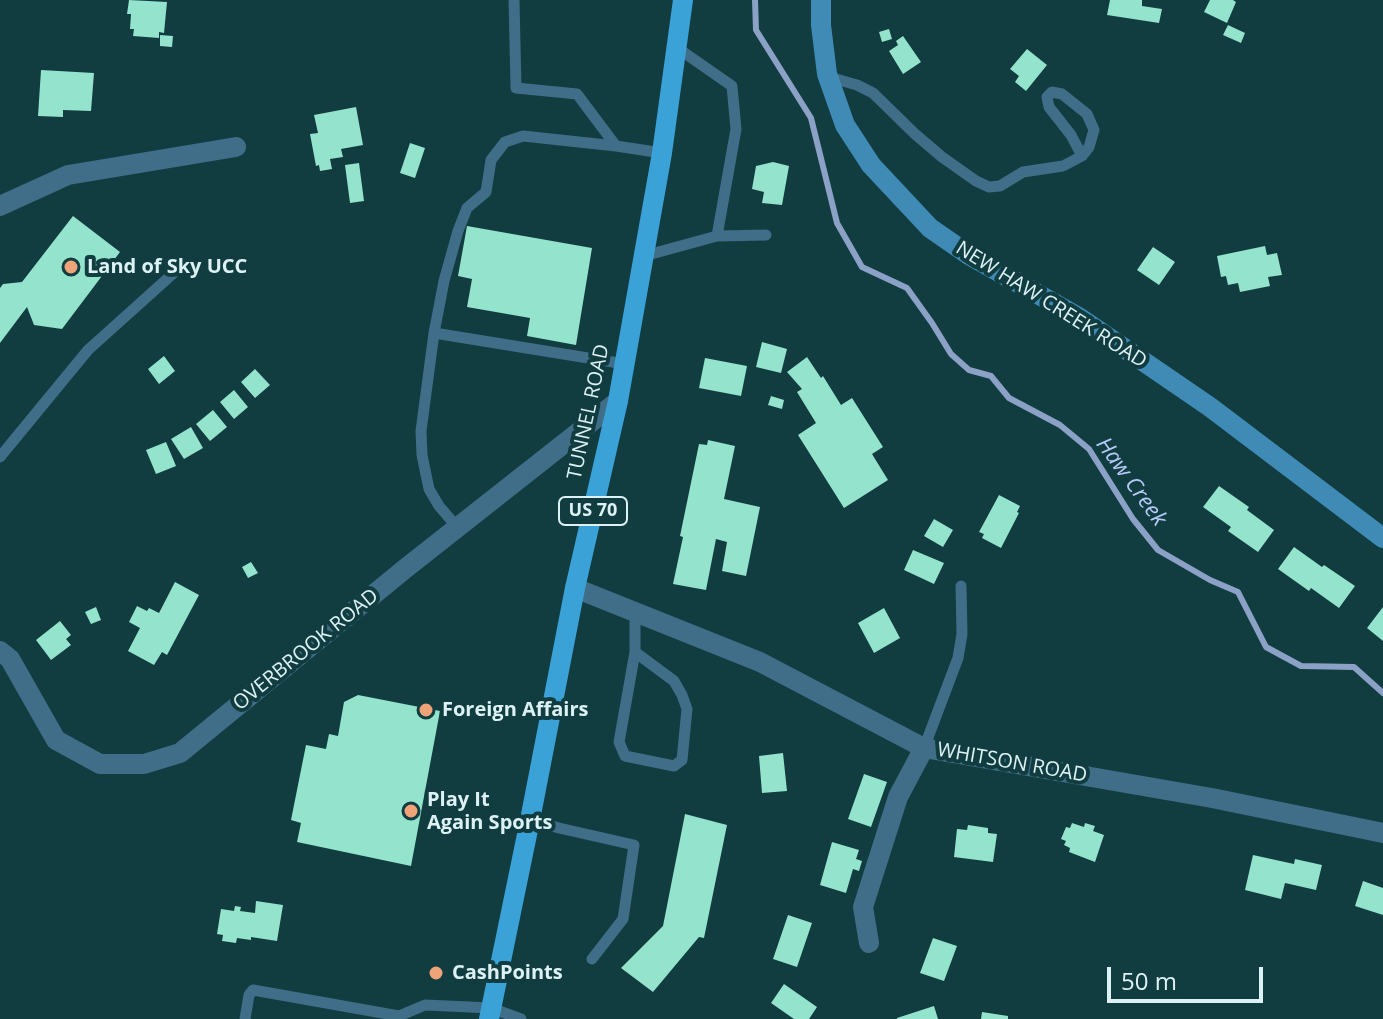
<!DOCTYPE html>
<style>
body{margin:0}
#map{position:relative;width:1383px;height:1019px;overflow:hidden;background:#113c40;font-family:"Open Sans",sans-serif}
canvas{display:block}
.scale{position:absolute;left:1107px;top:967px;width:156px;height:36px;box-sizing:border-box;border:4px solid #dcf2f5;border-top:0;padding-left:10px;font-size:24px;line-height:28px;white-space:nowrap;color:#dcf2f5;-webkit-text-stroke:6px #113c40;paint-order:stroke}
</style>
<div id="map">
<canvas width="1383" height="1019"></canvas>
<div class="scale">50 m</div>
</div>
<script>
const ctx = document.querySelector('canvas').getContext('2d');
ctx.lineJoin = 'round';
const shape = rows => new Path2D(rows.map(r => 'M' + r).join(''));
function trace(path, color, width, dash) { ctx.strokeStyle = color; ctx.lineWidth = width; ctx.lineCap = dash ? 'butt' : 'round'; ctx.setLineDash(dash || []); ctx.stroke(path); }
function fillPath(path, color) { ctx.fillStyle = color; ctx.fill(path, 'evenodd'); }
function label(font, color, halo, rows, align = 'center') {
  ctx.font = font + ' "Open Sans",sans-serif'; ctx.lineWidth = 8; ctx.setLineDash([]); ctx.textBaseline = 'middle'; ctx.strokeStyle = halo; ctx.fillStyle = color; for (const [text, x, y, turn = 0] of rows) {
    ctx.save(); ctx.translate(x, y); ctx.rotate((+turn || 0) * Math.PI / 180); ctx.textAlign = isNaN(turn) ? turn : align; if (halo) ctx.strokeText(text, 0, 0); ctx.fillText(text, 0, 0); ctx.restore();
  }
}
const stream = shape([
 [755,0,756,30,811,118,837,223,862,267,907,288,932,323,951,354,969,370,991,376,1009,398,1060,425,1089,449,1133,519,1158,550,1210,580,1238,592,1266,647,1301,666,1354,667,1383,693]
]);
const building = shape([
 [129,0,167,2,164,33,159,32,159,38,133,36,134,29,130,29,131,14,127,14],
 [1110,0,1142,0,1142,6,1162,9,1159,23,1107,15],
 [1210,0,1233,0,1236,2,1227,23,1204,12],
 [1228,25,1245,33,1241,43,1223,35],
 [889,29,892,39,882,42,879,32],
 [160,35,173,36,172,47,160,46],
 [903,36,921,62,903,74,889,51,898,45,896,41],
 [1027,49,1047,65,1026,91,1015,82,1019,76,1010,69],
 [41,70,94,73,91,111,63,110,63,117,38,116],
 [356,107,363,145,341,149,343,157,330,159,332,169,320,171,319,165,316,166,310,134,318,133,314,115],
 [410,143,425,148,415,178,400,173],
 [773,162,789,166,782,205,762,203,764,192,752,189,756,166],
 [359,163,364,201,350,203,345,165],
 [73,216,120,252,62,329,34,325,27,307,0,343,0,288,3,284,22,282],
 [467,226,592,248,576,345,527,336,530,318,467,307,472,279,458,276],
 [1265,246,1267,255,1277,253,1282,275,1268,277,1270,286,1240,292,1238,283,1228,285,1226,276,1221,277,1217,256],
 [1153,247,1175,262,1159,285,1137,270],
 [762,342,787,349,781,373,756,367],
 [164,356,175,371,159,384,148,369],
 [807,357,821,378,823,376,841,405,852,398,883,447,872,454,888,480,844,508,798,435,816,423,797,392,802,389,787,372],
 [705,358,747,366,741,396,699,388],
 [255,369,270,385,255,398,241,382],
 [234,390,248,407,234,419,220,402],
 [771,396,784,400,782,409,768,405],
 [213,410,227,427,210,441,196,424],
 [191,427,203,448,184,459,171,439],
 [708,440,735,446,724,499,760,507,746,576,722,571,727,542,716,539,706,590,673,584,683,537,680,536,699,444,707,445],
 [166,442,176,466,156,474,146,450],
 [1219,486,1249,507,1247,510,1274,530,1258,552,1228,531,1231,527,1203,507],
 [999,495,1020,506,1017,512,1019,513,1001,548,982,538,984,534,979,532],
 [934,519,953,530,943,547,924,536],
 [1294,547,1322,567,1324,565,1355,586,1339,608,1311,588,1309,591,1278,569],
 [913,550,944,563,934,584,904,570],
 [251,562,258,573,248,578,242,567],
 [175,582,199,595,167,655,162,652,154,665,128,651,140,628,129,622,137,606,147,611,149,608,159,613],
 [96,607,101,620,91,624,85,612],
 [1383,607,1383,641,1367,628],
 [884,608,900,638,874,653,858,623],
 [60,621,71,635,66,639,71,645,51,660,36,640],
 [358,695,440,711,411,866,297,842,301,823,291,820,306,745,326,749,329,734,338,736,344,702],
 [783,753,787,791,762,793,759,756],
 [864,774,887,782,871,827,848,819],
 [685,814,727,825,704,938,699,937,653,992,621,968,663,926],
 [1072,823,1084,827,1085,823,1095,826,1093,831,1104,835,1095,862,1069,852,1070,848,1064,845,1066,841,1061,839,1066,827,1070,828],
 [968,825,988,828,988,833,997,834,993,862,954,857,957,829,967,830],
 [832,842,859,850,856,859,862,861,859,871,853,869,846,893,820,885],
 [1253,855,1294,864,1295,859,1322,865,1316,890,1285,883,1281,899,1245,890],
 [1363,881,1383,888,1383,915,1355,906],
 [256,901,283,905,277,941,251,937,251,940,237,938,236,943,222,941,223,935,217,934,221,909,234,911,235,906,241,907,240,911,255,913],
 [788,915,812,923,797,967,773,959],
 [933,938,957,946,944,981,920,973],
 [784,984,817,1007,809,1019,794,1019,771,1003],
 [934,1006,938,1019,897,1019,897,1018],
 [982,1012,1008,1016,1008,1019,981,1019]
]);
const lane = shape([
 [514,0,516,88,577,94,616,146,662,153],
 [829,77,857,85,873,93,915,134,942,157,976,181,989,187,1000,186,1023,172,1063,166,1082,156,1089,147,1094,130,1087,114,1062,94,1052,92,1047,97,1049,107,1071,135,1082,156],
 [717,236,766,235],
 [644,256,717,236,736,129,732,86,676,47],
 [434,333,444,281,458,231,467,208,486,192,491,160,505,142,523,136,616,146],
 [0,457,88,350,177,270],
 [458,528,439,506,429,489,422,455,421,431,434,333,625,364],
 [635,611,635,652,619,742,625,756,674,766,682,760,687,709,682,695,674,681,635,652],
 [924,748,958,658,962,634,961,586],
 [530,820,559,828,634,845,623,919,592,959],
 [245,1019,249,995,253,990,399,1016,425,1005,491,1008,521,1019]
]);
const street = shape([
 [0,206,68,175,236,147],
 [575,588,760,662,924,748,1212,798,1383,833],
 [0,651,10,659,56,740,100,764,144,764,180,753,406,568,618,401],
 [869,943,863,907,898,797,924,748]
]);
const secondary = shape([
 [821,0,821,25,827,74,845,125,871,165,930,228,969,255,1080,318,1210,407,1383,538]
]);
const primary = shape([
 [489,1019,530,820,575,588,618,401,662,153,683,0]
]);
const markers = [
 [71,267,8,"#efa378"],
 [426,710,8,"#efa378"],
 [411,811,8,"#efa378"],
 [436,973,8,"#efa378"]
];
const shields = [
 [593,511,68]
];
const shieldNames = [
 ["US 70",593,511]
];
const poiNames = [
 ["Land of Sky UCC",87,267],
 ["Foreign Affairs",442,710],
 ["Play It",427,800],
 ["Again Sports",427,823],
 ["CashPoints",452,973]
];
const streetNames = [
 ["NEW HAW CREEK ROAD",1051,305,32],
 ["TUNNEL ROAD",589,412,-78],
 ["OVERBROOK ROAD",306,650,-39],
 ["WHITSON ROAD",1012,763,10]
];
const waterNames = [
 ["Haw Creek",1131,482,54]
];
trace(stream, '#8ba1c6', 6);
fillPath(building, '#94e3cc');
trace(lane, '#406d87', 11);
trace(street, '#406d87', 20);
trace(secondary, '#3f8bb5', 20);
trace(primary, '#3ba2d8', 20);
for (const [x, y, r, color] of markers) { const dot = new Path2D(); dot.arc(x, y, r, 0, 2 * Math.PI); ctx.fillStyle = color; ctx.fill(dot); trace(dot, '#113c40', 3); }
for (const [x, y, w] of shields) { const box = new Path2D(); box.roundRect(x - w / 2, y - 14, w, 28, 6); ctx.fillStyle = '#113c40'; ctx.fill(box); trace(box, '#dcf2f5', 2); }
label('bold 18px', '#dcf2f5', null, shieldNames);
label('bold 20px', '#dcf2f5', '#113c40', poiNames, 'left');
label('20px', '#dcf2f5', '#113c40', streetNames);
label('italic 22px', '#b6caf8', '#113c40', waterNames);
</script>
